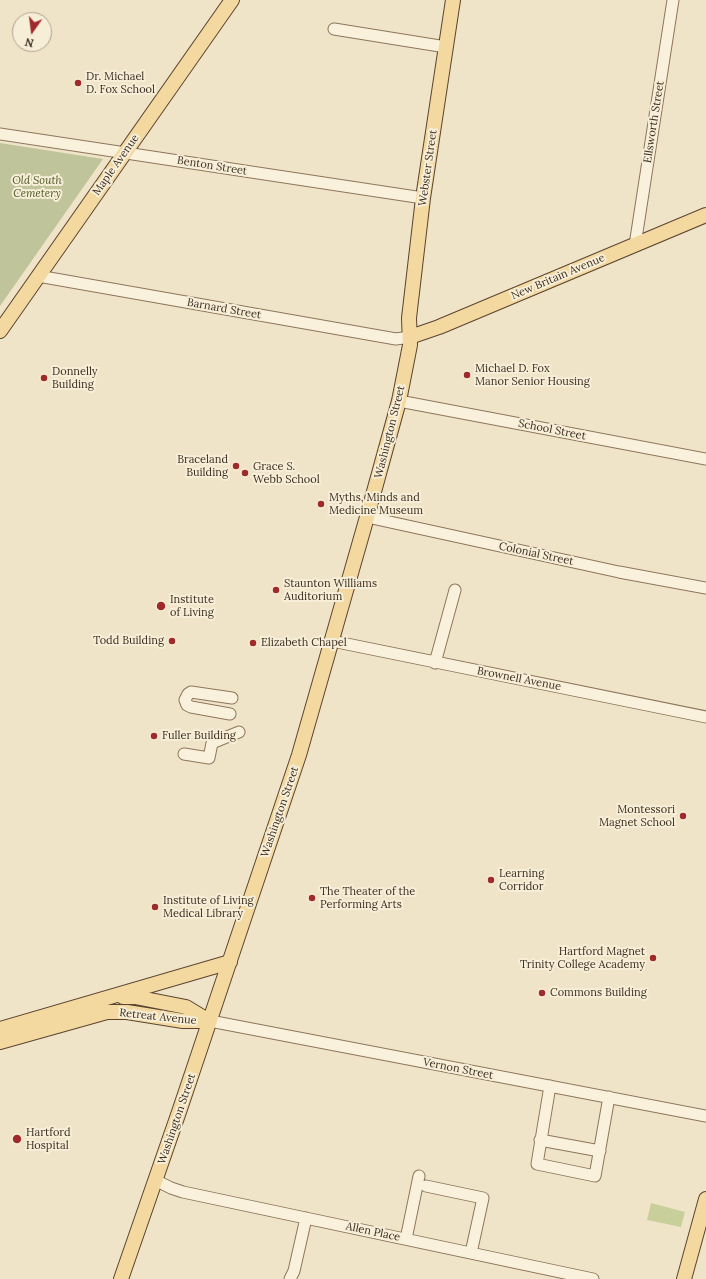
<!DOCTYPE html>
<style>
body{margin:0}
#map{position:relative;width:706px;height:1279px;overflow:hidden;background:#f0e4c8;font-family:Lora,serif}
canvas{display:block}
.north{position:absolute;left:12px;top:12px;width:40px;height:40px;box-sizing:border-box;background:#f7eed8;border:1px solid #ada18e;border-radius:50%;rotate:194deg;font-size:11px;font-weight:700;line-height:16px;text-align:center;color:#3d2e20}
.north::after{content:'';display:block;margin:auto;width:14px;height:18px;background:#9e2a2b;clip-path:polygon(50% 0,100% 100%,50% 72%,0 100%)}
</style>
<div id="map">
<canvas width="706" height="1279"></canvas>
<div class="north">N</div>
</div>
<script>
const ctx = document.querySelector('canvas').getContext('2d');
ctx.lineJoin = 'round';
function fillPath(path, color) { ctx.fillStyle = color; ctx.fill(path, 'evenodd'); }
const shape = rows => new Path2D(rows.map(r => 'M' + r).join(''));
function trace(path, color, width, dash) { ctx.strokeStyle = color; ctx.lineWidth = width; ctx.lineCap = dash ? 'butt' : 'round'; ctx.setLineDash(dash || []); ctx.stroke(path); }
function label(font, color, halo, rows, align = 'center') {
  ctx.font = font + ' Lora,serif'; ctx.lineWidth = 4; ctx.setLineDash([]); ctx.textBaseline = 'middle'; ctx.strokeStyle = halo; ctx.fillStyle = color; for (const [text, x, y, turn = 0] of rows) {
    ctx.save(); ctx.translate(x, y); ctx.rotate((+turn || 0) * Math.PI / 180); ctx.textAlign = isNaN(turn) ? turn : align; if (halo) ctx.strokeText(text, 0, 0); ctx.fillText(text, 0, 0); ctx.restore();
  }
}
const green = shape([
 [651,1203,685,1212,681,1227,647,1220]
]);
const cemetery = shape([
 [0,143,103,159,0,306]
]);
const minor = shape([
 [334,29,446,47],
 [0,134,423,198],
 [635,245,673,0],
 [38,276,396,339,410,337],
 [399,401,706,459],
 [367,517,619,572,706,588],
 [332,641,706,717],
 [435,663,455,590],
 [230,714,191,707,187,705,185,700,188,694,191,692,232,698],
 [184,754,209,758,212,743,239,732],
 [210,1021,706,1116],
 [550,1086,537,1164,595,1176,609,1097],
 [540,1140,600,1151],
 [155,1180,171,1188,183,1192,593,1279],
 [426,1186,483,1198,471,1253],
 [406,1239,419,1176],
 [290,1279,294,1271,306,1218]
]);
const major = shape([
 [0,331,232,0],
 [410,337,439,327,706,215],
 [123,997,135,997,186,1007,209,1021],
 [0,1029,230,962],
 [0,1042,107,1012,127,1012,183,1021,210,1021],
 [121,1279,180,1109,299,755,367,517,399,401,410,345,409,318,423,198,453,0],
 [684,1279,706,1199]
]);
const markers = [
 [78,83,4,"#9e2a2b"],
 [467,375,4,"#9e2a2b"],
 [44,378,4,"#9e2a2b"],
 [236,466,4,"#9e2a2b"],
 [245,473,4,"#9e2a2b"],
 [321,504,4,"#9e2a2b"],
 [276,590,4,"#9e2a2b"],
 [161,606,5,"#9e2a2b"],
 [172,641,4,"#9e2a2b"],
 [253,643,4,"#9e2a2b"],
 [154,736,4,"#9e2a2b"],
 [683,816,4,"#9e2a2b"],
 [491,880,4,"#9e2a2b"],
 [312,898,4,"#9e2a2b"],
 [155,907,4,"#9e2a2b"],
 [653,958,4,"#9e2a2b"],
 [542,993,4,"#9e2a2b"],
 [17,1139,5,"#9e2a2b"]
];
const poiNames = [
 ["Dr. Michael",86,77],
 ["D. Fox School",86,90],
 ["Michael D. Fox",475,369],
 ["Manor Senior Housing",475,382],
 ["Donnelly",52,372],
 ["Building",52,385],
 ["Braceland",228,460,"right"],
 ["Building",228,473,"right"],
 ["Grace S.",253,467],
 ["Webb School",253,480],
 ["Myths, Minds and",329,498],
 ["Medicine Museum",329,511],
 ["Staunton Williams",284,584],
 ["Auditorium",284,597],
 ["Institute",170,600],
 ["of Living",170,613],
 ["Todd Building",164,641,"right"],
 ["Elizabeth Chapel",261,643],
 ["Fuller Building",162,736],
 ["Montessori",675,810,"right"],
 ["Magnet School",675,823,"right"],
 ["Learning",499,874],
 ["Corridor",499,887],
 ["The Theater of the",320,892],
 ["Performing Arts",320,905],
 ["Institute of Living",163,901],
 ["Medical Library",163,914],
 ["Hartford Magnet",645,952,"right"],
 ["Trinity College Academy",645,965,"right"],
 ["Commons Building",550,993],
 ["Hartford",26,1133],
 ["Hospital",26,1146]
];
const streetNames = [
 ["Ellsworth Street",654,122,-81],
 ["Maple Avenue",116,165,-55],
 ["Benton Street",212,166,9],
 ["Webster Street",428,168,-82],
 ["New Britain Avenue",558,277,-23],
 ["Barnard Street",224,309,10],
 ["School Street",552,430,11],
 ["Washington Street",390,432,-76],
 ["Colonial Street",536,554,12],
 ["Brownell Avenue",519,679,11],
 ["Washington Street",280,812,-71],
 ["Retreat Avenue",158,1017,6],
 ["Vernon Street",458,1069,11],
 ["Washington Street",177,1119,-71],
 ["Allen Place",373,1232,12]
];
const parkNames = [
 ["Old South",37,181],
 ["Cemetery",37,194]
];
fillPath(green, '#c9cf9b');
fillPath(cemetery, '#bfc49a');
trace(minor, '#8d765c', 13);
trace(major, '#5b4430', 16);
trace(minor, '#faf1dc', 11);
trace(major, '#f3d9a0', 14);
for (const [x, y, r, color] of markers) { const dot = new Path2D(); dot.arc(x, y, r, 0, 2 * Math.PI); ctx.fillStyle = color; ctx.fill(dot); trace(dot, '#f7eed8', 1.5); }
label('11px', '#3d2e20', '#f7eed8', poiNames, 'left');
label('11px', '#3d2e20', '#f7eed8', streetNames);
label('italic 11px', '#4d5a26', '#f7eed8', parkNames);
</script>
